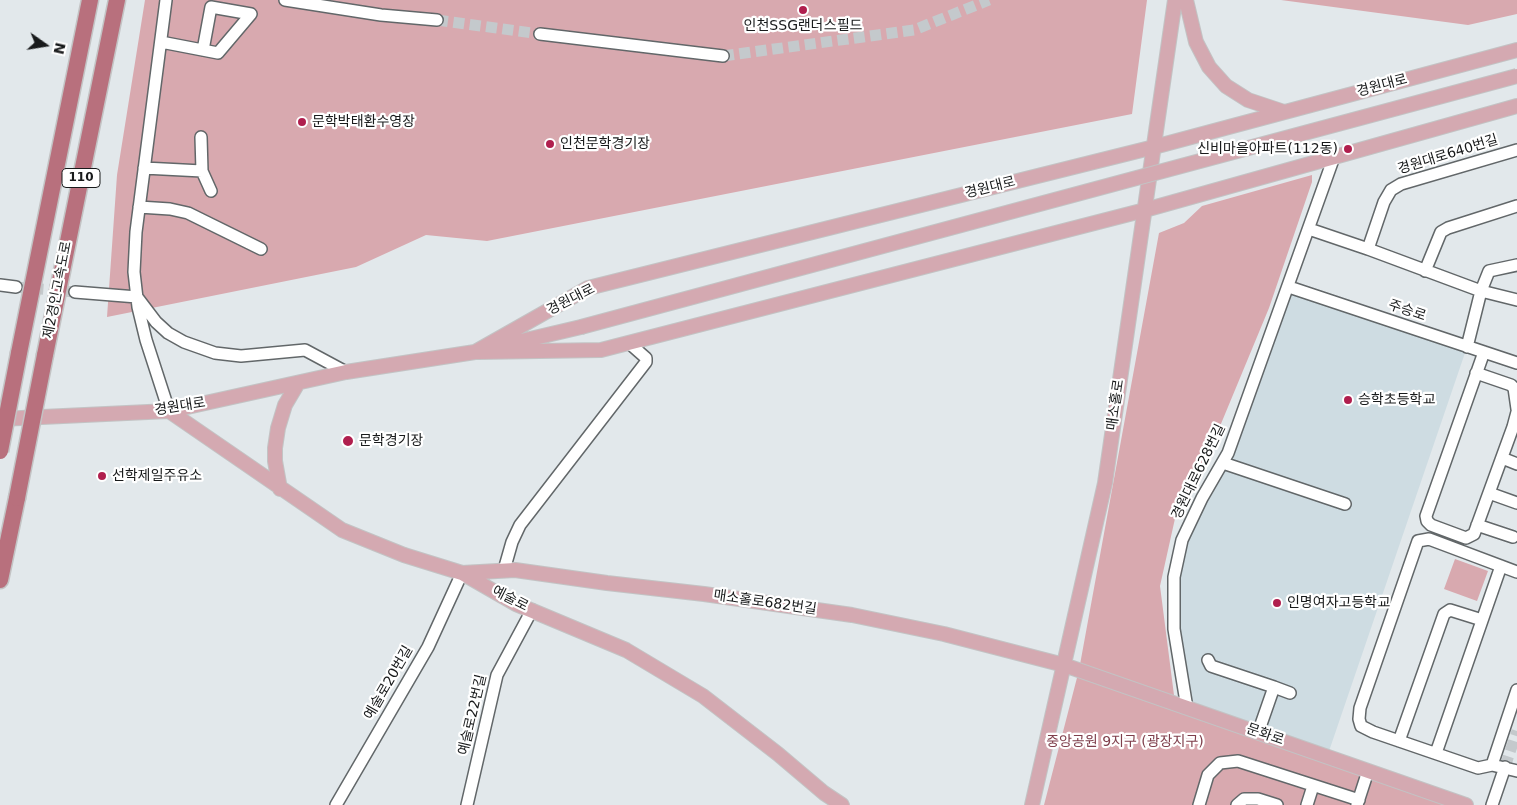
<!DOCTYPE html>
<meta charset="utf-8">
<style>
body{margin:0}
#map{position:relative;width:1517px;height:805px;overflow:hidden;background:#e2e8eb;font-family:"DejaVu Sans",sans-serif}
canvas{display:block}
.north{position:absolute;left:20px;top:20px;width:50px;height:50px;-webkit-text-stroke:4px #fff;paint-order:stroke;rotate:103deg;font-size:14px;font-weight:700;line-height:20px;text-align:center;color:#181a1b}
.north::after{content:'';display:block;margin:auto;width:18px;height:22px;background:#181a1b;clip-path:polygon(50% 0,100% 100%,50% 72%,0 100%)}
</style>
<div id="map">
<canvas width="1517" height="805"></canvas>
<div class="north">N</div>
</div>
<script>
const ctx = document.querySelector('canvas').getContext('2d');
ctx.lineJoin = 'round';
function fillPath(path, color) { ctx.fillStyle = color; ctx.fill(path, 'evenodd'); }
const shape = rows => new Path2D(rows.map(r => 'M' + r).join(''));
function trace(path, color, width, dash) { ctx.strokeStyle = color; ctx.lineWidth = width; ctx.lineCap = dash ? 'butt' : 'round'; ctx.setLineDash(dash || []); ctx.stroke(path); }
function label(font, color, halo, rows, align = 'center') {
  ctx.font = font + ' "DejaVu Sans","Noto Sans KR",sans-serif'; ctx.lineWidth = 4.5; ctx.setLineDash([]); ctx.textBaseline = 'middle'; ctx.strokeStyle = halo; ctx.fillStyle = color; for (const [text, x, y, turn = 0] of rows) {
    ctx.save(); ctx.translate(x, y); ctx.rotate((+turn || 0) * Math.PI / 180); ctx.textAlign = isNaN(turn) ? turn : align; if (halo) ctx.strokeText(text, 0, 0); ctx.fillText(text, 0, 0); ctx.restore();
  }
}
const built = shape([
 [1289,287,1467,347,1327,757,1187,708,1174,629,1182,540,1228,453]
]);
const green = shape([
 [145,0,1147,0,1132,114,487,241,426,235,356,267,107,317,117,175],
 [1281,0,1517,0,1517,14,1468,25],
 [1312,175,1312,182,1269,308,1218,431,1176,514,1160,586,1175,703,1466,805,1044,805,1079,670,1159,233,1184,223,1202,206],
 [1455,559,1488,571,1477,601,1444,589]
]);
const minorTunnel = shape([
 [437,20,540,34],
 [723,56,914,30,989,0],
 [16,287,75,292],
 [1505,767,1517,731]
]);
const minor = shape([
 [166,0,136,232,134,272,138,307,146,340,169,411],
 [285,0,381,15,437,20],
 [540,34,723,56],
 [161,42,218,53,251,14,211,7,203,50],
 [201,137,202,171,211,191],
 [144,168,202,171],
 [139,207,170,209,188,213,261,249],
 [1309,229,1368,249,1481,291,1517,300],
 [1368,249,1384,202,1391,190,1401,184,1517,150],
 [1425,271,1441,232,1448,228,1517,206],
 [0,285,16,287],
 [1289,287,1517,363],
 [75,292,137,297,156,322,168,333,184,342,215,353,241,356,305,350,346,372],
 [1467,347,1481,291,1489,271,1517,265],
 [1484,352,1426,516,1427,521,1431,525,1466,538,1474,534,1513,427,1517,412],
 [1476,373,1511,385,1514,388,1517,409],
 [1502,458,1517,464],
 [1223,463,1345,504],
 [1489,493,1517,503],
 [1477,525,1513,537],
 [504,570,512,542,520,525,646,362,646,358,629,343],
 [1517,572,1429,539,1418,541,1360,708,1359,719,1361,726,1373,732,1478,768,1492,765,1517,771],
 [1208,660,1211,666,1274,687,1258,733],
 [1274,687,1290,693],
 [1187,708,1174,629,1174,577,1182,540,1202,498,1228,453,1334,157],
 [1399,741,1444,614,1450,610,1482,620],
 [1436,753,1501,566],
 [1492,765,1517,690],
 [336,805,428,647,462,573],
 [467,805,497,675,532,610],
 [1199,805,1208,775,1220,763,1238,761,1359,800],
 [1237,805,1244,799,1258,799,1277,805],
 [1307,805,1313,786],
 [1357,805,1368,771],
 [1492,805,1505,767]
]);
const major = shape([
 [1186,0,1196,42,1209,67,1226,86,1248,100,1284,112],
 [475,352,588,288,1154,147,1517,50],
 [478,352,601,350,1145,210,1517,106],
 [169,411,342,530,404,555,462,573,516,604,626,650,703,696,778,754,824,793,842,805],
 [0,419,169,411,346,372,475,352,581,327],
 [280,489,275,461,275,448,278,428,285,405,298,383],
 [462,573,515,570,607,583,704,594,852,615,944,634,1064,665,1466,805],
 [1032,805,1105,483,1175,0]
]);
const highway = shape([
 [19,353,90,0],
 [45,355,117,0],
 [0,580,17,498]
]);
const majorBridge = shape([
 [581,327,1517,76]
]);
const highwayBridge = shape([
 [0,451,19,353],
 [17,498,45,355]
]);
const markers = [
 [803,10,5,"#b01f4e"],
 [302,122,5,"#b01f4e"],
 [550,144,5,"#b01f4e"],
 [1348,149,5,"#b01f4e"],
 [1348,400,5,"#b01f4e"],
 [348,441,6,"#b01f4e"],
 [102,476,5,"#b01f4e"],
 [1277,603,5,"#b01f4e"]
];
const shields = [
 [81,178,38]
];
const shieldNames = [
 ["110",81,178]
];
const poiNames = [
 ["인천SSG랜더스필드",803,26,"center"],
 ["문학박태환수영장",312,122],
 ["인천문학경기장",560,144],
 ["신비마을아파트(112동)",1338,149,"right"],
 ["승학초등학교",1358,400],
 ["문학경기장",359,441],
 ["선학제일주유소",112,476],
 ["인명여자고등학교",1287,603]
];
const streetNames = [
 ["경원대로",1382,86,-15],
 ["경원대로640번길",1448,155,-17],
 ["경원대로",990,188,-14],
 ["제2경인고속도로",58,290,-79],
 ["경원대로",571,300,-27],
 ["주승로",1407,311,19],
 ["매소홀로",1116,405,-82],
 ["경원대로",180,407,-9],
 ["경원대로628번길",1199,472,-64],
 ["예술로",510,599,27],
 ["매소홀로682번길",765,603,8],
 ["예술로20번길",389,683,-60],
 ["예술로22번길",473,715,-77],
 ["문화로",1265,735,19]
];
const parkNames = [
 ["중앙공원 9지구 (광장지구)",1125,742]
];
fillPath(built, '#cedce2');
fillPath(green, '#d8a9af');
trace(minorTunnel, '#c4c9cc', 11, [11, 5.5]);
trace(minor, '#626769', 14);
trace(major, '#c3c3c4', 16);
trace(highway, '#c3c3c4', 19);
trace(minor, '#fff', 11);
trace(major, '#d4a9b1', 14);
trace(highway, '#b8707d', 16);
trace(majorBridge, '#c3c3c4', 16, []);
trace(highwayBridge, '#c3c3c4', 19, []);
trace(majorBridge, '#d4a9b1', 14);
trace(highwayBridge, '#b8707d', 16);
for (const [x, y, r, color] of markers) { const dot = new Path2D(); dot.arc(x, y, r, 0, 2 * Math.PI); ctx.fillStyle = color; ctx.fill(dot); trace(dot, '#fff', 2); }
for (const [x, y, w] of shields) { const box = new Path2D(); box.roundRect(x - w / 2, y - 9.5, w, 19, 4); ctx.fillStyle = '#fff'; ctx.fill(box); trace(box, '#181a1b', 1); }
label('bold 12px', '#181a1b', null, shieldNames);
label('14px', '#181a1b', '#fff', poiNames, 'left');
label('14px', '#181a1b', '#fff', streetNames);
label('14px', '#7f3f4c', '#fff', parkNames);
</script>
